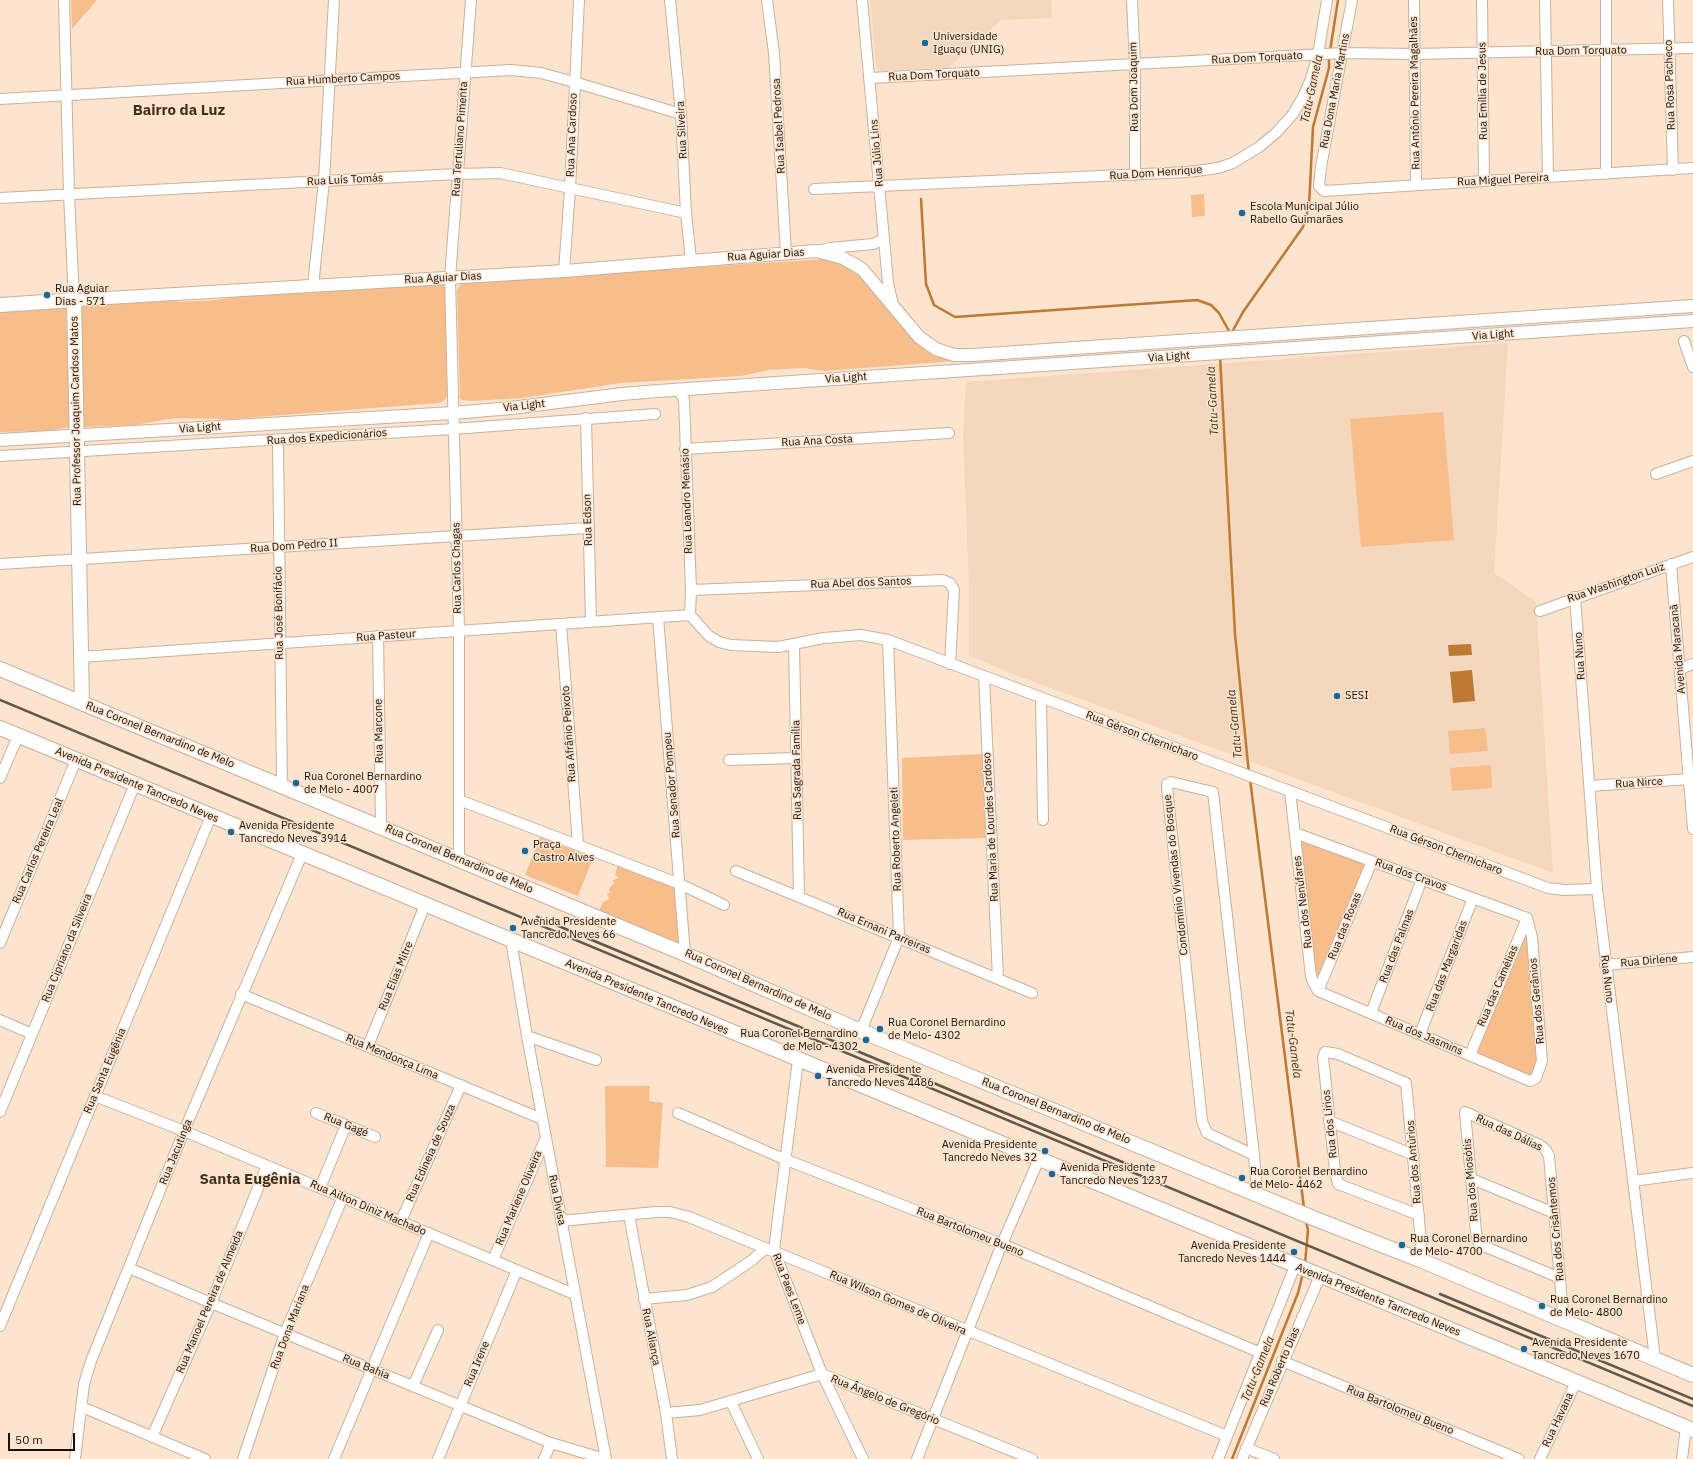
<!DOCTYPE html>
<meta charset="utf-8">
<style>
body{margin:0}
#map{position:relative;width:1693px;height:1459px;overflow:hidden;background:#fce4cf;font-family:"IBM Plex Sans",sans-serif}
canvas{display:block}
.scale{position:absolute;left:8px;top:1433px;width:67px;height:18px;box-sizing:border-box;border:2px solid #181009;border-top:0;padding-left:5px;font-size:12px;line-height:14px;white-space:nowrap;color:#181009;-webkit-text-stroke:3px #fce4cf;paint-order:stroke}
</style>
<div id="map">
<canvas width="1693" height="1459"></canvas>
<div class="scale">50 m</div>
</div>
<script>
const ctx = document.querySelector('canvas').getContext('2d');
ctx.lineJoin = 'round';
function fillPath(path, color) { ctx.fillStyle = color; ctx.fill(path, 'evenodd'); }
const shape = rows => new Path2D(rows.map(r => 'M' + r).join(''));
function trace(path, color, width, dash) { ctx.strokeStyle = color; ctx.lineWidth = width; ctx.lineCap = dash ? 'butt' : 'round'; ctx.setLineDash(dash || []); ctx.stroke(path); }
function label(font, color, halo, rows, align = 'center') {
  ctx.font = font + ' "IBM Plex Sans",sans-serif'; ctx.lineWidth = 3; ctx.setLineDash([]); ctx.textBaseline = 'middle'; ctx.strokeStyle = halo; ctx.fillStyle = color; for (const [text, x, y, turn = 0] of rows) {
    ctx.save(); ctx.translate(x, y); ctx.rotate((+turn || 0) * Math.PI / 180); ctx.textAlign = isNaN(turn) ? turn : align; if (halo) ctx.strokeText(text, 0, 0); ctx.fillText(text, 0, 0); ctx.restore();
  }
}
const built = shape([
 [870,0,1051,0,1052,18,1001,20,949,67,879,71,876,65],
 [1508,343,1494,573,1536,602,1553,873,1010,673,969,655,969,586,963,435,966,382]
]);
const green = shape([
 [71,0,97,0,72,29],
 [1204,194,1205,216,1192,217,1191,195],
 [825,259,844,265,864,280,916,343,937,357,956,361,824,371,804,368,768,370,741,376,621,383,522,398,472,401,462,400,460,398,457,291,460,285,466,282],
 [443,282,445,286,447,393,446,399,439,403,231,419,175,418,135,425,84,427,81,310,84,304,165,299,181,302,216,300,251,294],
 [66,306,70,427,46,431,0,432,0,310],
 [1443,412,1454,540,1361,547,1350,419],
 [1485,728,1488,751,1450,754,1448,731],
 [983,754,986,838,903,840,902,758],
 [1491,765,1492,788,1452,791,1450,768],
 [1297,835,1368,862,1316,984],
 [540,837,593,858,578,896,525,875],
 [618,864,676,886,680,943,678,945,598,913,603,902,609,899,607,894,610,893,609,889,614,883,613,880,619,878,615,875],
 [1529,922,1539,1060,1530,1081,1472,1055],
 [605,1086,650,1086,649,1101,663,1103,658,1168,606,1167]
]);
const water = shape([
 [1471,644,1472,655,1449,656,1448,645],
 [1472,670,1475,701,1453,703,1450,672]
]);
const stream = shape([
 [1330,51,1338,0],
 [921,199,926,284,934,305,955,317,1197,300,1211,305,1219,313,1229,331,1228,335],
 [1231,334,1243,312,1303,227,1309,206,1313,127,1329,68,1329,56],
 [1220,356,1235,634,1249,774],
 [1250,779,1304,1208],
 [1305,1264,1308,1230,1306,1221],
 [1232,1459,1298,1293,1303,1273]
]);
const minor = shape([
 [64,0,69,194,74,300],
 [670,0,681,114,686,213,691,260],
 [767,0,774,53,786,253],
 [862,0,888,283,893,305],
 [1132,0,1135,65,1135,175],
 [1352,0,1321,167,1319,186,1324,191,1693,168],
 [1414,0,1416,185],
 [1482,0,1484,181],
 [1545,0,1548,177],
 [1668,0,1673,170],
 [870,78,1343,53,1414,54,1693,48],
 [0,99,511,70,541,73,574,82,681,114],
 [1606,174,1606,0],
 [814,189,1188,172,1218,168,1233,163,1259,147,1276,133,1293,114,1303,97,1311,79,1318,55,1327,0],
 [0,198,457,174,500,173,686,213],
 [816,251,830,248,873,244,884,239],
 [564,271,570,189,579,0],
 [313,286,324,181,334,0],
 [1684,341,1693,367],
 [677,389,684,399,691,590,690,615],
 [586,418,591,622],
 [278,440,282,785],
 [685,449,949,433],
 [0,456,453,429,655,414],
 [1656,474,1693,461],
 [0,564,588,528],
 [1671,564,1693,829],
 [691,590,943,580,950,583,954,590,950,664],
 [1575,597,1597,889,1655,1358],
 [1540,611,1693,557],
 [690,615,709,636,719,642,731,645,778,647,824,638,861,635,888,640,1548,888,1564,890,1597,889],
 [658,617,685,954],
 [561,624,578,844],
 [378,636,381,826],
 [794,645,799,895],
 [81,657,690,615],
 [1680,669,1693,664],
 [984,676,998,978],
 [1041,698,1043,820],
 [729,760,796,758],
 [0,778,18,736],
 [1590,786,1689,779],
 [1290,791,1311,976,1314,984,1318,991],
 [459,800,680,884,724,905],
 [1295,833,1527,918],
 [459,859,459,631,450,278,471,0],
 [736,871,1032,993],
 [511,940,527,1036,606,1459],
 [0,943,76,760],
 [1605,965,1693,957],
 [1318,991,1530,1081,1536,1078,1542,1061,1532,937,1527,918],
 [1318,991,1372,861],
 [241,994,542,1119],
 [1371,1013,1422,879],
 [0,1020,32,1034],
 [861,1031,899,937,888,640],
 [1420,1034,1473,898],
 [527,1036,596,1060],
 [368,1046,425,905],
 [1470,1055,1527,918],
 [798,1060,774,1250,822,1374,863,1459],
 [95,1096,184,1131,574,1294],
 [0,1112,135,784],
 [316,1113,375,1137],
 [678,1113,784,1159,1002,1244,1261,1353],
 [1329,1121,1414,1155],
 [1254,1155,1207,1133,1202,1121,1167,787,1167,784,1171,782,1213,792,1254,1155,1257,1195],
 [1472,1179,1554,1213],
 [1633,1181,1693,1173],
 [320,1188,346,1125],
 [629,1215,666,1413,672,1459],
 [1419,1215,1338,1184,1335,1171,1323,1057,1325,1052,1338,1054,1406,1083,1421,1242,1420,1260],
 [401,1221,461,1085],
 [561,1221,656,1212,670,1212,689,1217,1227,1436],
 [493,1260,546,1137],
 [129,1268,211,1303,551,1443,605,1459],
 [1560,1278,1481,1245,1478,1242,1476,1232,1465,1112,1540,1145,1546,1150,1549,1156,1562,1302,1564,1319],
 [644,1299,687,1295,712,1287,751,1261,766,1248],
 [0,1326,211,816],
 [1282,1361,1519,1459],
 [413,1386,438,1330],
 [731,1402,758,1459],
 [82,1407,205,1459],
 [666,1413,700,1410,822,1374,1032,1459],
 [152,1437,211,1303,267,1166],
 [1246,1448,1274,1459],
 [75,1459,84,1384,91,1361,184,1131,302,854],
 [243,1459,285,1333,343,1197],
 [334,1459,429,1233],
 [438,1459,517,1270],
 [544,1459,551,1443],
 [917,1459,1002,1244,1039,1159],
 [1218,1459,1295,1266],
 [1242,1459,1320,1276],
 [1540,1459,1576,1382],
 [1682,1459,1686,1427]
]);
const tertiary = shape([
 [74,300,564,271,816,251,843,258,862,269,919,337,936,349,954,355,972,355,1693,306],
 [0,440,453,413,511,408,622,394,658,391,1693,321]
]);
const secondary = shape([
 [0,305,74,300,82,703],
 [0,669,685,954,861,1031,1318,1220,1420,1260,1693,1375],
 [0,728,1693,1430]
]);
const rail = shape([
 [0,700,1693,1406],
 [537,917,1139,1169],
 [1440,1294,1693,1399]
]);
const markers = [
 [925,43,4,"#16699a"],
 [1242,213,4,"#16699a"],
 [47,295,4,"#16699a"],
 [1337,696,4,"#16699a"],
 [296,783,4,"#16699a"],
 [231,832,4,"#16699a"],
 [525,851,4,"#16699a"],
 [513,928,4,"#16699a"],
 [880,1029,4,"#16699a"],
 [866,1040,4,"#16699a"],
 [818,1076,4,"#16699a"],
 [1045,1151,4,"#16699a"],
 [1052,1174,4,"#16699a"],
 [1242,1178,4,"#16699a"],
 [1402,1245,4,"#16699a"],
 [1294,1252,4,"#16699a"],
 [1542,1306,4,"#16699a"],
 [1524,1349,4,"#16699a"]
];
const poiNames = [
 ["Universidade",933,37],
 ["Iguaçu (UNIG)",933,50],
 ["Escola Municipal Júlio",1250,207],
 ["Rabello Guimarães",1250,220],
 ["Rua Aguiar",55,289],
 ["Dias - 571",55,302],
 ["SESI",1345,696],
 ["Rua Coronel Bernardino",304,777],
 ["de Melo - 4007",304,790],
 ["Avenida Presidente",239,826],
 ["Tancredo Neves 3914",239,839],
 ["Praça",533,845],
 ["Castro Alves",533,858],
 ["Avenida Presidente",521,922],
 ["Tancredo Neves 66",521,935],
 ["Rua Coronel Bernardino",888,1023],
 ["de Melo- 4302",888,1036],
 ["Rua Coronel Bernardino",858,1034,"right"],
 ["de Melo - 4302",858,1047,"right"],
 ["Avenida Presidente",826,1070],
 ["Tancredo Neves 4486",826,1083],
 ["Avenida Presidente",1037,1145,"right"],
 ["Tancredo Neves 32",1037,1158,"right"],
 ["Avenida Presidente",1060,1168],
 ["Tancredo Neves 1237",1060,1181],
 ["Rua Coronel Bernardino",1250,1172],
 ["de Melo- 4462",1250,1185],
 ["Rua Coronel Bernardino",1410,1239],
 ["de Melo- 4700",1410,1252],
 ["Avenida Presidente",1286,1246,"right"],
 ["Tancredo Neves 1444",1286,1259,"right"],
 ["Rua Coronel Bernardino",1550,1300],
 ["de Melo- 4800",1550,1313],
 ["Avenida Presidente",1532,1343],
 ["Tancredo Neves 1670",1532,1356]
];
const streetNames = [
 ["Rua Dom Torquato",1581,51,-1],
 ["Rua Dom Torquato",1257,58,-3],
 ["Rua Dom Torquato",934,75,-3],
 ["Rua Humberto Campos",343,79,-3],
 ["Rua Rosa Pacheco",1670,85,-92],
 ["Rua Dom Joaquim",1134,87,-91],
 ["Rua Dona Maria Martins",1335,91,-79],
 ["Rua Emília de Jesus",1483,91,-91],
 ["Rua Antônio Pereira Magalhães",1415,93,-91],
 ["Rua Isabel Pedrosa",779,126,-93],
 ["Rua Silveira",682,130,-93],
 ["Rua Ana Cardoso",572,135,-88],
 ["Rua Tertuliano Pimenta",460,139,-86],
 ["Rua Júlio Lins",877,153,-95],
 ["Rua Dom Henrique",1156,173,-4],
 ["Rua Luís Tomás",345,180,-3],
 ["Rua Miguel Pereira",1503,180,-3],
 ["Rua Aguiar Dias",766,255,-4],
 ["Rua Aguiar Dias",443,278,-3],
 ["Via Light",1493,335,-4],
 ["Via Light",1169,357,-4],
 ["Via Light",846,378,-4],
 ["Via Light",524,406,-6],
 ["Rua Professor Joaquim Cardoso Matos",76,411,-91],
 ["Via Light",200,428,-4],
 ["Rua dos Expedicionários",327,437,-4],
 ["Rua Ana Costa",817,441,-3],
 ["Rua Leandro Menásio",687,501,-92],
 ["Rua Edson",588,520,-92],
 ["Rua Dom Pedro II",294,546,-4],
 ["Rua Carlos Chagas",457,568,-91],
 ["Rua Abel dos Santos",861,583,-2],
 ["Rua Washington Luiz",1616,583,-19],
 ["Rua José Bonifácio",279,613,-91],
 ["Rua Pasteur",386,636,-4],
 ["Avenida Maracanã",1678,649,-95],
 ["Rua Nuno",1580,656,-94],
 ["Rua Marcone",379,731,-91],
 ["Rua Afrânio Peixoto",569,734,-94],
 ["Rua Coronel Bernardino de Melo",160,735,22],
 ["Rua Gérson Chernicharo",1142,736,21],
 ["Rua Sagrada Família",797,770,-91],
 ["Rua Nirce",1639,783,-4],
 ["Avenida Presidente Tancredo Neves",137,785,23],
 ["Rua Senador Pompeu",672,785,-95],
 ["Rua Maria de Lourdes Cardoso",991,827,-93],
 ["Rua Roberto Angeleti",896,839,-92],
 ["Rua Gérson Chernicharo",1446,850,21],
 ["Rua Carlos Pereira Leal",38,851,-67],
 ["Rua Coronel Bernardino de Melo",459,859,23],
 ["Condomínio Vivendas do Bosque",1176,875,-96],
 ["Rua dos Cravos",1411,875,20],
 ["Rua dos Nenúfares",1303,902,-97],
 ["Rua das Rosas",1345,926,-68],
 ["Rua Ernani Parreiras",884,931,23],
 ["Rua das Palmas",1397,946,-69],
 ["Rua Cipriano da Silveira",67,948,-68],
 ["Rua Dirlene",1649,961,-5],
 ["Rua das Margaridas",1447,966,-69],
 ["Rua Elias Mitre",396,976,-68],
 ["Rua Nuno",1607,979,83],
 ["Rua Coronel Bernardino de Melo",758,985,24],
 ["Rua das Camélias",1498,986,-67],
 ["Avenida Presidente Tancredo Neves",647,997,23],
 ["Rua dos Gerânios",1537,1001,-95],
 ["Rua dos Jasmins",1424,1036,23],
 ["Rua Mendonça Lima",392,1057,23],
 ["Rua Santa Eugênia",105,1071,-67],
 ["Rua Coronel Bernardino de Melo",1056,1111,22],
 ["Rua dos Lírios",1330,1124,-96],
 ["Rua Gagé",346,1125,22],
 ["Rua das Dálias",1509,1133,25],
 ["Rua Jacutinga",176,1152,-68],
 ["Rua Edineia de Souza",431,1153,-66],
 ["Rua dos Antúrios",1414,1162,-95],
 ["Rua dos Miosótis",1471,1180,-95],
 ["Rua Marlene Oliveira",519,1198,-67],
 ["Rua Divisa",557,1200,79],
 ["Rua Ailton Diniz Machado",368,1208,23],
 ["Rua dos Crisântemos",1556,1229,-95],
 ["Rua Bartolomeu Bueno",970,1232,22],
 ["Rua Paes Leme",789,1289,69],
 ["Avenida Presidente Tancredo Neves",1378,1300,22],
 ["Rua Manoel Pereira de Almeida",210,1302,-67],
 ["Rua Wilson Gomes de Oliveira",898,1303,23],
 ["Rua Dona Mariana",290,1327,-69],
 ["Rua Aliança",651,1337,79],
 ["Rua Irene",477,1364,-67],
 ["Rua Bahia",366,1367,22],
 ["Rua Roberto Dias",1280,1367,-67],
 ["Rua Ângelo de Gregório",885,1400,22],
 ["Rua Bartolomeu Bueno",1400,1410,22],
 ["Rua Havana",1558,1420,-65]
];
const waterNames = [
 ["Tatu-Gamela",1312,89,-78],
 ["Tatu-Gamela",1213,401,-93],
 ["Tatu-Gamela",1235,724,-96],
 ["Tatu-Gamela",1293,1044,83],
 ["Tatu-Gamela",1258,1369,-68]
];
const districtNames = [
 ["Bairro da Luz",179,111],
 ["Santa Eugênia",250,1180]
];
fillPath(built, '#f4d7bd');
fillPath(green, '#f7be8c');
fillPath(water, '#be7933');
trace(stream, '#be7933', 2.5);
trace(minor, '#c8b19d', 12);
trace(tertiary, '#c8b19d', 14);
trace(secondary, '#c8b19d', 16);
trace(minor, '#fff', 10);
trace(tertiary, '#fff', 12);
trace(secondary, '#fff', 14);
trace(rail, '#62554a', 2.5);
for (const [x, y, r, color] of markers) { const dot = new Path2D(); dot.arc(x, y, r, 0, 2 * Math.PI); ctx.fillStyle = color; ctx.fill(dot); trace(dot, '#fce4cf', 1.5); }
label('11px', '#181009', '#fce4cf', poiNames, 'left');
label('11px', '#181009', '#fce4cf', streetNames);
label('italic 12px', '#4e3013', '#fce4cf', waterNames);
label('bold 15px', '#412f1e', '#fce4cf', districtNames);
</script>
